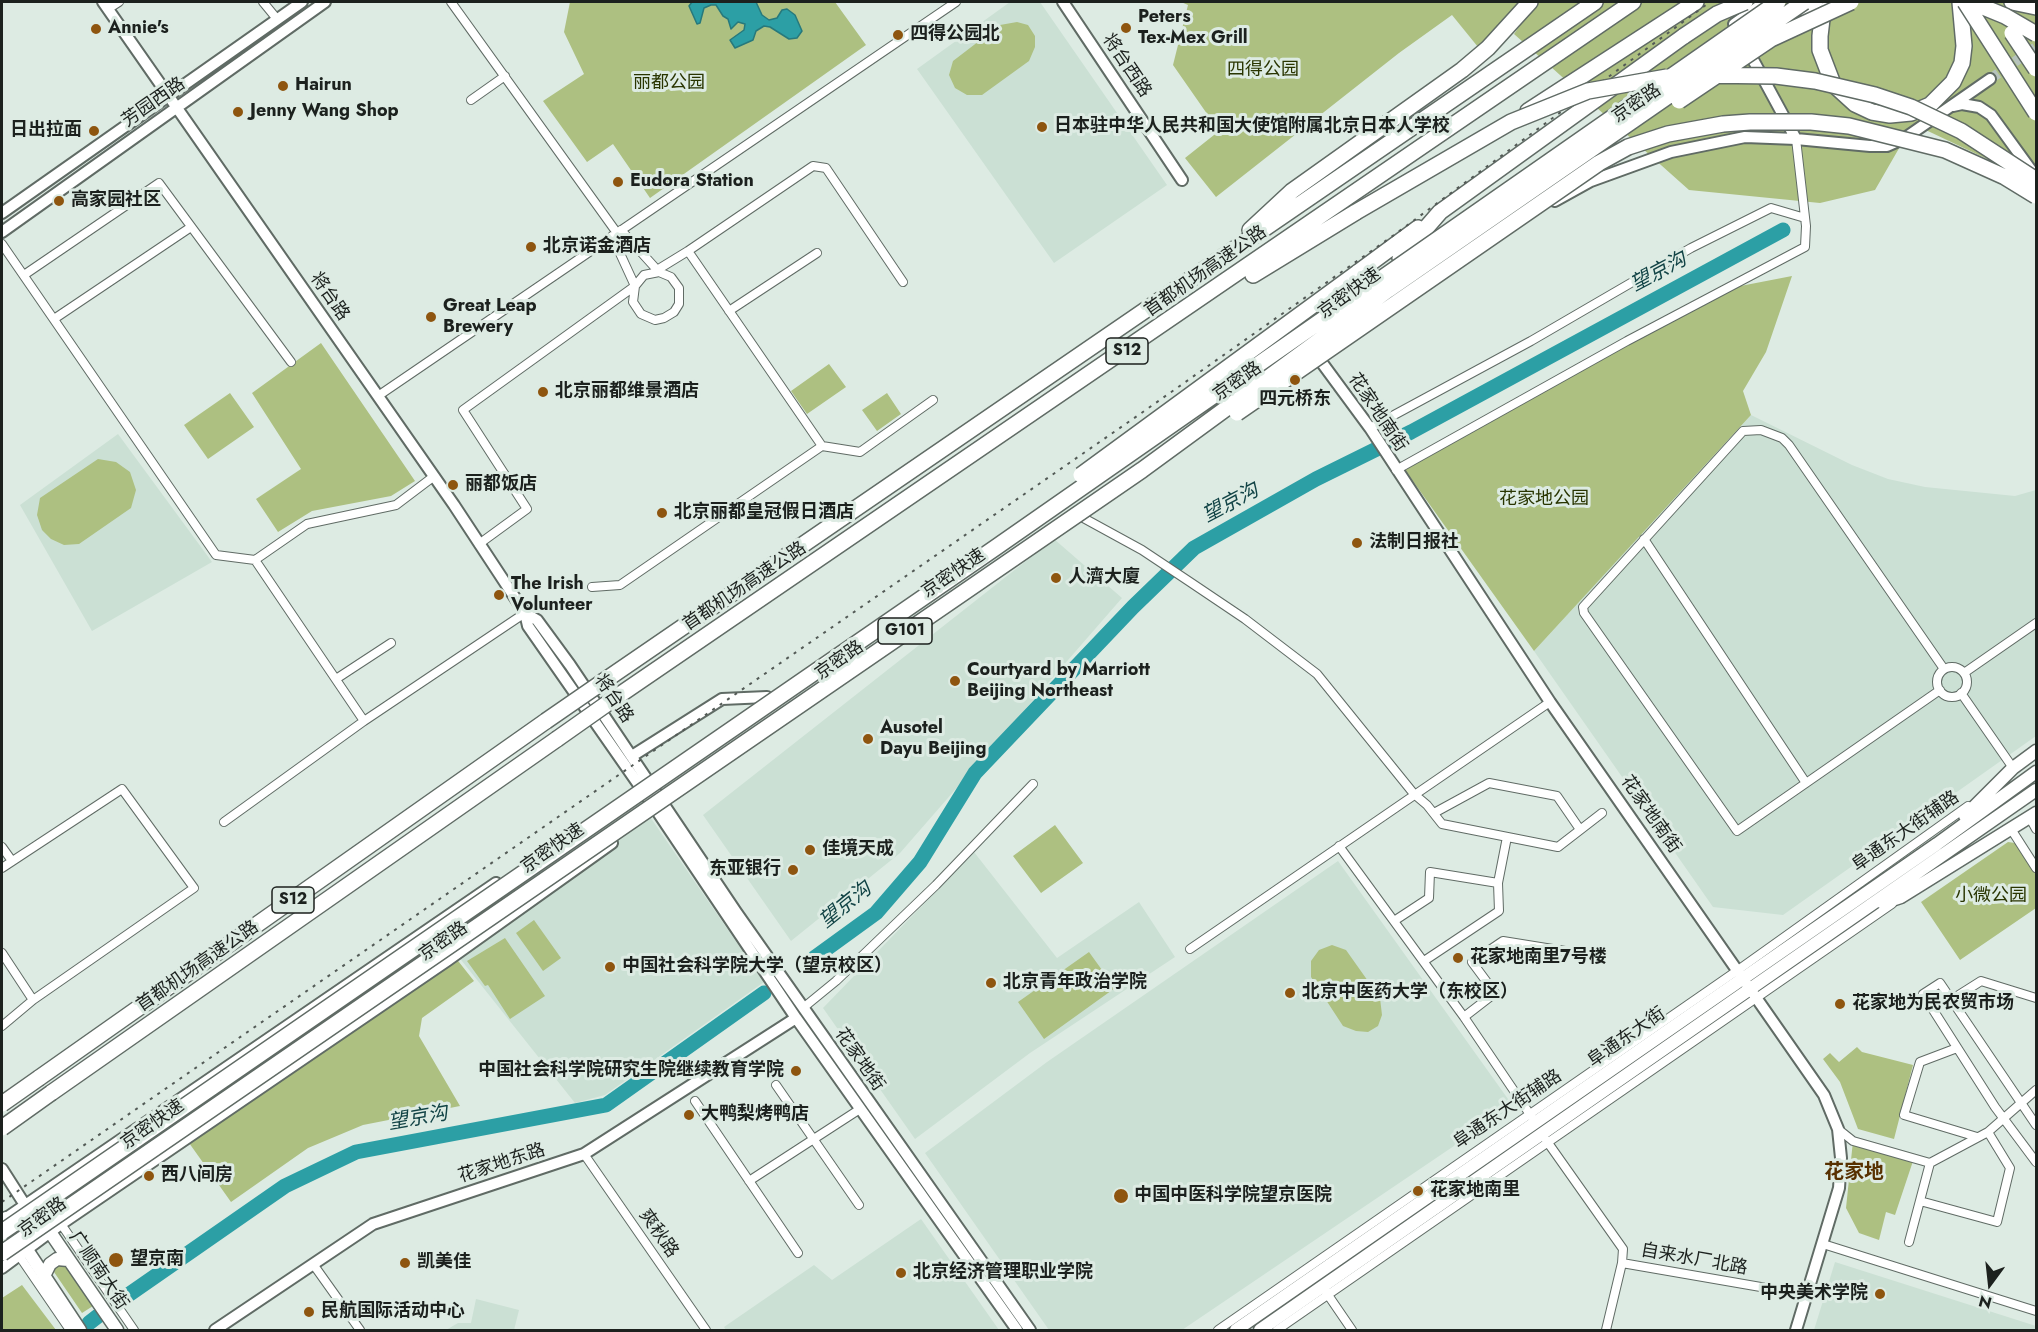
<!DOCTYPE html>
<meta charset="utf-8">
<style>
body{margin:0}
#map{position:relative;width:2038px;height:1332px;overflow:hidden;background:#ddebe3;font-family:Jost,sans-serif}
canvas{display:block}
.frame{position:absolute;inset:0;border:3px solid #1c211e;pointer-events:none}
.north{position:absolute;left:1960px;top:1254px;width:60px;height:60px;-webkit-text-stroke:4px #ddebe3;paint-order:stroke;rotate:195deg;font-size:16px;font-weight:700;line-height:24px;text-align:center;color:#1c211e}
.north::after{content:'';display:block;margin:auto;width:21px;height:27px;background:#1c211e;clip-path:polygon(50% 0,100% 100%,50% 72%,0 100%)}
</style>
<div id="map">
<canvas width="2038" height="1332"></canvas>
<div class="frame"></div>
<div class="north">N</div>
</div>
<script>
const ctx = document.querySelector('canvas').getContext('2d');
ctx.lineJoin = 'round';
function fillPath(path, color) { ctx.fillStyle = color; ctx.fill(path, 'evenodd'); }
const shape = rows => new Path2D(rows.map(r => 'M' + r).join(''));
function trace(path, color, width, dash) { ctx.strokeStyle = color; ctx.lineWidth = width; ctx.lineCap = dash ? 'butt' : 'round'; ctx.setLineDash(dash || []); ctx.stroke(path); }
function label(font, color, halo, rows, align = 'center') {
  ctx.font = font + ' Jost,"Noto Sans SC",sans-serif'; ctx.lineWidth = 6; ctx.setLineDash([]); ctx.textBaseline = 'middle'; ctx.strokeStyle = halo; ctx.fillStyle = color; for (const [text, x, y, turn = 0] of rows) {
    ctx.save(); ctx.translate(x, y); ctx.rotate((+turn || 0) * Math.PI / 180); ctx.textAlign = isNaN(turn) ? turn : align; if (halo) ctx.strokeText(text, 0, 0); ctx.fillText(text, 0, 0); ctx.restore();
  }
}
const built = shape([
 [1010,2,1040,2,1167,185,1054,263,917,69],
 [1751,415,1852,465,1888,479,1925,487,2015,496,2036,490,2036,736,1783,915,1713,907,1534,651],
 [118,434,212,562,92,631,20,505],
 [1054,539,1122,598,900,853,791,941,703,815],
 [648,814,764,982,605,1095,575,1103,454,951],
 [974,852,1057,958,1139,902,1175,957,1030,1053,915,1139,823,1008],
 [1338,861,1513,1106,1182,1330,1049,1330,925,1153,1047,1062],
 [921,1219,999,1330,726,1330,724,1327,814,1265,832,1280],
 [1835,1262,2036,1326,2036,1330,1814,1330],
 [476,1299,519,1310,514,1330,446,1330,458,1323,471,1323]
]);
const green = shape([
 [570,2,835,2,866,45,650,198,613,144,587,162,543,101,584,74,564,32],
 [1181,2,1519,2,1478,47,1452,15,1399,53,1216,197,1185,158,1219,131,1173,65,1188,5],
 [1536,2,2036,2,2036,187,2019,174,1913,124,1875,190,1820,203,1689,190,1514,34],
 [1017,22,1028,25,1035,36,1035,47,1029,61,982,95,967,95,955,88,949,75,953,61,1000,25],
 [1792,276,1766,352,1743,391,1751,415,1534,651,1405,470,1725,289],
 [321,343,415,481,391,496,312,511,278,532,256,499,301,469,252,393],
 [829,364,846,387,807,414,791,391],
 [230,393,254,427,208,459,184,425],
 [887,393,901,414,877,431,862,410],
 [98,459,116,462,130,472,136,490,131,508,79,544,64,545,51,539,42,530,37,515,40,498],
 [1055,825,1083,863,1041,893,1013,856],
 [2008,842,2015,843,2036,875,2036,908,1960,960,1921,902],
 [534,920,561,958,543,971,516,933],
 [505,938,545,996,510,1019,488,985,485,986,467,961],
 [1332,945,1346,950,1380,998,1382,1015,1378,1026,1368,1032,1356,1031,1343,1026,1311,977,1311,961,1319,950],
 [451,952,474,981,422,1018,419,1036,460,1106,363,1125,308,1148,231,1202,182,1133],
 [1089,952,1115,988,1044,1039,1018,1002],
 [1857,1047,1862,1052,1913,1065,1894,1139,1858,1129,1840,1082,1823,1059,1830,1053,1839,1062],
 [1853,1141,1914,1158,1895,1215,1886,1212,1879,1240,1859,1233,1846,1208],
 [56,1264,65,1265,93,1306,82,1313,54,1272],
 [22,1285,56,1330,2,1330,2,1298]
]);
const water = shape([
 [692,2,756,2,762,15,769,20,777,18,782,10,787,9,795,15,802,31,797,38,789,39,770,27,764,26,756,31,753,40,735,48,730,40,744,30,745,24,738,22,731,29,728,19,723,16,716,5,711,5,704,8,700,23,697,24,689,6,692,2]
]);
const river = shape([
 [814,958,876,913,920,862,975,773,1133,607,1194,548,1316,479,1411,432,1783,230],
 [121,1300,285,1186,356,1152,606,1105,764,993],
 [89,1323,98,1316]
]);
const secondaryTunnel = shape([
 [1990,79,2036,47]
]);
const street = shape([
 [263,2,277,19],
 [451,2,617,233],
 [108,9,119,2],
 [471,100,505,76],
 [621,230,659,272],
 [2,244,216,555,255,560,307,524,396,505,433,477],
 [657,270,688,251],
 [24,275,159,183,291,362],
 [729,311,817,253],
 [54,319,191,227],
 [378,396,956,2],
 [1370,428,1531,341,1691,248,1771,208,1805,218],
 [822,446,688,251,813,166,826,168,903,282],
 [1396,470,1627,341,1805,247,1806,226,1796,139],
 [1078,515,1142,550,1190,582,1245,619,1317,674,1414,794,1427,805,1442,824,1558,847,1602,813],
 [1644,539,1806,783],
 [479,544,527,509,463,410,635,286,644,275,659,272,671,277,679,288,679,304,674,312,664,318,655,320,641,314,633,302,635,286,612,236],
 [255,560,364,721],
 [592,587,620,585,822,446,860,452,933,400],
 '1937 682a15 15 0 1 1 30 0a15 15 0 1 1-30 0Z',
 [1964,673,2036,623],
 [336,679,391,643],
 [1940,690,1737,831,1584,613,1583,607,1743,431,1761,430,1782,438,1789,445,1944,669],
 [1961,693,2013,768],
 [1434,813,1489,783,1557,796,1579,828],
 [2030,818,2036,829],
 [224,822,364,721,525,613],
 [2011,829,2036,868],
 [1339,846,1464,1017,1531,1116],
 [2,847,12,861],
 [2,868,122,789,194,888,33,1000,2,1026],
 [1394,921,1429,898,1430,872,1498,883],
 [1190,949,1550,702],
 [2,953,33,1000],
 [1424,961,1499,911,1498,883,1507,837],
 [1951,1000,1981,981,2036,998],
 [803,1008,836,981,936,885,1033,784],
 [1464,1017,1495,993,1472,962,1503,941,1565,951],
 [1957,1048,1920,1062,1904,1115,1977,1137],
 [776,1085,859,1205],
 [695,1101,798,1253],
 [2036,1125,1940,983,1923,994,1995,1107,2036,1162],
 [1838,1129,1853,1141,1930,1163,1988,1132,2036,1090],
 [1546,1140,1623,1249,1622,1263,1807,1295],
 [584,1154,706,1330],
 [749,1181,860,1109],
 [1920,1201,1997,1222,2010,1168,1988,1132],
 [34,1209,61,1224,134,1330],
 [1909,1242,1930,1163],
 [1823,1244,2036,1311],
 [18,1254,70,1330],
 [313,1264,360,1330],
 [1326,1292,1352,1330],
 [1218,1330,1738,970,1968,806],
 [1277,1330,1892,904],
 [1606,1330,1622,1263]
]);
const secondary = shape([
 [103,2,454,505,525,613,528,626,657,811,796,1018,1017,1330],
 [1063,2,1182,180],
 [1798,15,1818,2],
 [1734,24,1765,2],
 [1751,56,1796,139,1870,146,1887,146,1905,138,1990,79],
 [1953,106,1962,104,1979,107,1991,115,2036,177],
 [1555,201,1591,181,1671,152,1745,137,1796,139],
 [2,213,302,2],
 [2,232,325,2],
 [1314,352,1370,428,1550,702,1824,1095,1838,1129,1841,1158,1839,1188,1796,1330],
 [525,613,537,620,570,665,736,912,1030,1330],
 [632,756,722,699,767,697],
 [2,1169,25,1205],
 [2,1221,496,883],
 [2,1268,61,1224,448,960,612,843],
 [215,1330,373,1224,584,1154,796,1018]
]);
const primary = shape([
 [1965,816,2013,768,2036,751],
 [1883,903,1901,897,2036,813],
 [25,1205,50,1232,117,1330],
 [6,1218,80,1330],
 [44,1276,50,1264,57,1259,68,1260],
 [1236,1330,1937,844,2036,772],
 [1260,1330,2036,790]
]);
const highway = shape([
 [1832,2,1822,19,1820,36,1820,50,1833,84,1855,104,1872,112,1890,115,1911,113,1930,105,1953,82,1962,63,1964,46,1960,2],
 [2012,2,2036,7],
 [1528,111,1696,2],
 [1250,230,1292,191,1462,70,1488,48,1530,2],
 [1400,258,1440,212,1684,36],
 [1357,273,1418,228],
 [1253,275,1356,212],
 [604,681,1595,2],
 [618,696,1633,2],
 [39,1078,546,721],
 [51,1093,557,739]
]);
const rail = shape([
 [2,1202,1140,414,1394,235,1710,2]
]);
const highwayBridge = shape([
 [1965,2,2036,113],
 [1971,2,2005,16,2036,34],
 [2012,33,2036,69],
 [1684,36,1717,14,1745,2],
 [1697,75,1776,76,1815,81,1875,95,1911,107,1961,131,2036,180],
 [1679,101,1771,39,1851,2],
 [1356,212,1511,122,1588,91,1667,77],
 [1237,413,1599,163,1628,147,1668,134,1723,124,1750,122,1811,122,1849,126,1945,150,2005,177,2036,196],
 [1081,475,1357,273],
 [546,721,604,681],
 [557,739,618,696],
 [2,1104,39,1078],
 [2,1128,51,1093],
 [2,1232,995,548,1778,2],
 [2,1253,1142,470,1388,290,1804,2]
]);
const markers = [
 [1126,28,6,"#8e550f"],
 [96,29,6,"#8e550f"],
 [898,35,6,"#8e550f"],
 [283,86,6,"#8e550f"],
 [238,112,6,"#8e550f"],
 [1042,127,6,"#8e550f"],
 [94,131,6,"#8e550f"],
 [618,182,6,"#8e550f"],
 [59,201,6,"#8e550f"],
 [531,247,6,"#8e550f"],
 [431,317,6,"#8e550f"],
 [1295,380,6,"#8e550f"],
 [543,392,6,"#8e550f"],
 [453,485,6,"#8e550f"],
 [662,513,6,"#8e550f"],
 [1357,543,6,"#8e550f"],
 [1056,578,6,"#8e550f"],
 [499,595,6,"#8e550f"],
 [955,681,6,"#8e550f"],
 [868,739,6,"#8e550f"],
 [810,850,6,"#8e550f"],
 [793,870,6,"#8e550f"],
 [1458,958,6,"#8e550f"],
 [610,967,6,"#8e550f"],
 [991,983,6,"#8e550f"],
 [1290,993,6,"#8e550f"],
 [1840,1004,6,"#8e550f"],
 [796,1071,6,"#8e550f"],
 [689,1115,6,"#8e550f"],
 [149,1176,6,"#8e550f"],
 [1418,1191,6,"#8e550f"],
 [1121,1196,8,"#8e550f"],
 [116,1260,8,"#8e550f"],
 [405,1263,6,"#8e550f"],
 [901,1273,6,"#8e550f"],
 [1880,1294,6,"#8e550f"],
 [309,1312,6,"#8e550f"]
];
const shields = [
 [1127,351,42],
 [905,631,54],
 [293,900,42]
];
const shieldNames = [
 ["S12",1127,351],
 ["G101",905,631],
 ["S12",293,900]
];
const poiNames = [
 ["Peters",1138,18],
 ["Tex-Mex Grill",1138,39],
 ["Annie's",108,29],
 ["四得公园北",910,35],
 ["Hairun",295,86],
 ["Jenny Wang Shop",250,112],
 ["日本驻中华人民共和国大使馆附属北京日本人学校",1054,127],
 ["日出拉面",82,131,"right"],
 ["Eudora Station",630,182],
 ["高家园社区",71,201],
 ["北京诺金酒店",543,247],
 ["Great Leap",443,307],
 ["Brewery",443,328],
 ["北京丽都维景酒店",555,392],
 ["四元桥东",1295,400,"center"],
 ["丽都饭店",465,485],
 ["北京丽都皇冠假日酒店",674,513],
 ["法制日报社",1369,543],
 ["人濟大廈",1068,578],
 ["The Irish",511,585],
 ["Volunteer",511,606],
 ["Courtyard by Marriott",967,671],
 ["Beijing Northeast",967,692],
 ["Ausotel",880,729],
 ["Dayu Beijing",880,750],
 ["佳境天成",822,850],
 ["东亚银行",781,870,"right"],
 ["花家地南里7号楼",1470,958],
 ["中国社会科学院大学（望京校区）",622,967],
 ["北京青年政治学院",1003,983],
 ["北京中医药大学（东校区）",1302,993],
 ["花家地为民农贸市场",1852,1004],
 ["中国社会科学院研究生院继续教育学院",784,1071,"right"],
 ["大鸭梨烤鸭店",701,1115],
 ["西八间房",161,1176],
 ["花家地南里",1430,1191],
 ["中国中医科学院望京医院",1134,1196],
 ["望京南",130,1260],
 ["凯美佳",417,1263],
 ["北京经济管理职业学院",913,1273],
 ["中央美术学院",1868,1294,"right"],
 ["民航国际活动中心",321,1312]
];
const streetNames = [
 ["将台西路",1126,66,56],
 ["芳园西路",154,103,-35],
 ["京密路",1637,104,-34],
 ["首都机场高速公路",1206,272,-35],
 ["京密快速",1350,294,-36],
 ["将台路",329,297,55],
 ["京密路",1238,382,-35],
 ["花家地南街",1377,413,56],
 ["京密快速",954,574,-34],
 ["首都机场高速公路",745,587,-34],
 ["京密路",840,661,-35],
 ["将台路",613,699,56],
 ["花家地南街",1650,815,55],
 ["阜通东大街辅路",1906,832,-35],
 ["京密快速",553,849,-35],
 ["京密路",444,942,-35],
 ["首都机场高速公路",198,967,-35],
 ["阜通东大街",1627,1038,-35],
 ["花家地街",859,1060,55],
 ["阜通东大街辅路",1508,1110,-34],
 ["京密快速",153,1125,-35],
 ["花家地东路",502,1164,-18],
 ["京密路",43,1218,-36],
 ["爽秋路",658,1234,55],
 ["自来水厂北路",1694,1260,10],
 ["广顺南大街",98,1271,56]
];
const parkNames = [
 ["四得公园",1263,71],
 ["丽都公园",669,84],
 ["花家地公园",1544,500],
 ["小微公园",1991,897]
];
const waterNames = [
 ["望京沟",1659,273,-28],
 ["望京沟",1231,504,-28],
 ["望京沟",846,906,-39],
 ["望京沟",418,1119,-10]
];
const neighbourhoodNames = [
 ["花家地",1854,1173]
];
fillPath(built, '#cbe0d4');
fillPath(green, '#adc081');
fillPath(water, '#2c9fa5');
trace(water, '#27797c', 1.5);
trace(river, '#2c9fa5', 15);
trace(secondaryTunnel, '#b6c3bc', 10, [10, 5]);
trace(street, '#606b65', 10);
trace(secondary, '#606b65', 14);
trace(primary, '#606b65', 15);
trace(highway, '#606b65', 18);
trace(street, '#fff', 8);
trace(secondary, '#fff', 10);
trace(primary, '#fff', 12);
trace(highway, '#fff', 15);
trace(rail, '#535a56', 2, [3, 6]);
trace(highwayBridge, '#606b65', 18, []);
trace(highwayBridge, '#fff', 15);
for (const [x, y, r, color] of markers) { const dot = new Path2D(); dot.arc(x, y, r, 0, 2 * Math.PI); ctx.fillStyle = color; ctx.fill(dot); trace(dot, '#ddebe3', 2); }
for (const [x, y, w] of shields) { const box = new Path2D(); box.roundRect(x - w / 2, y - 13, w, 26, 4.5); ctx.fillStyle = '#ddebe3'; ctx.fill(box); trace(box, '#1c211e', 1.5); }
label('bold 16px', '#1c211e', null, shieldNames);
label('bold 18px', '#1c211e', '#ddebe3', poiNames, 'left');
label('18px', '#1c211e', '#ddebe3', streetNames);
label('18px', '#293500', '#ddebe3', parkNames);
label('italic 20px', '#114345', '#ddebe3', waterNames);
label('bold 20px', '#573000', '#ddebe3', neighbourhoodNames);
</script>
